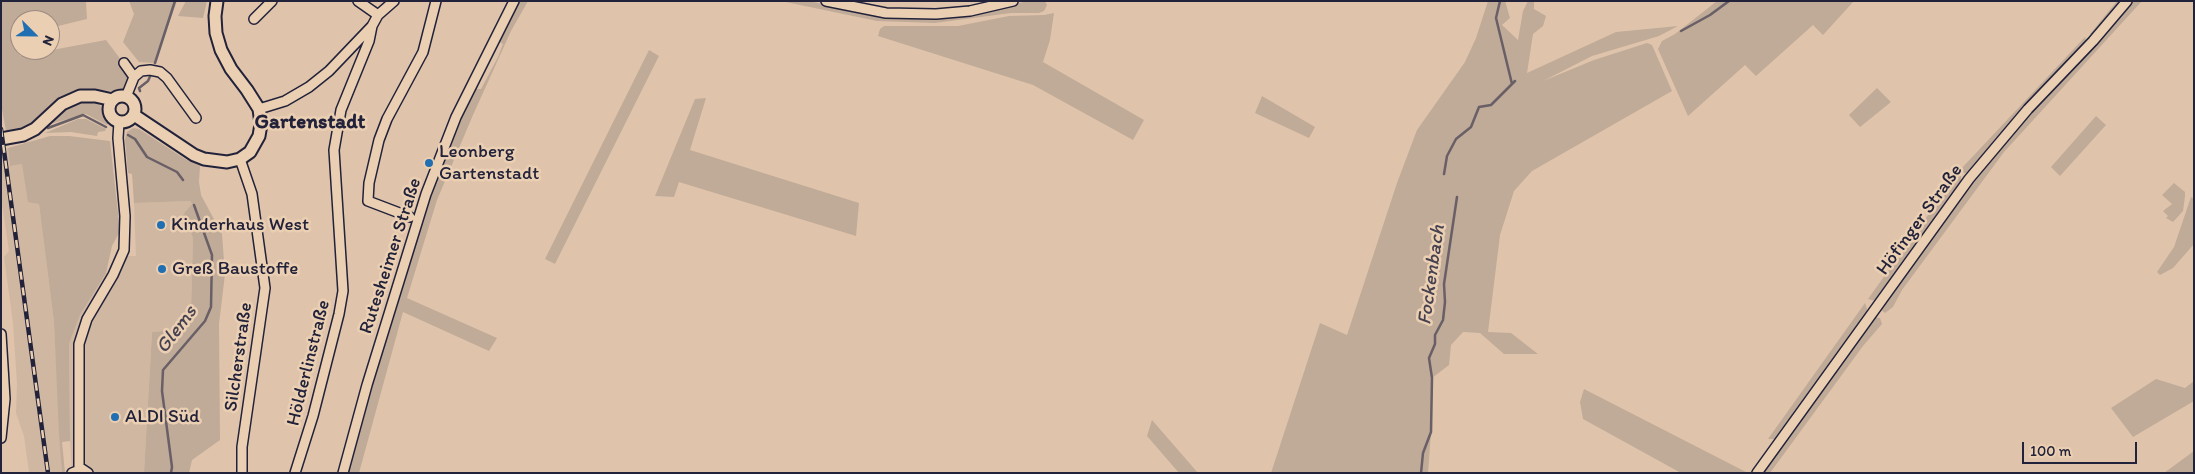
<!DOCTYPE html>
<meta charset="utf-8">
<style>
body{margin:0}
#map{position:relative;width:2195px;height:474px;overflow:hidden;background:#dfc4ab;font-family:Itim,sans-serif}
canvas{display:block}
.frame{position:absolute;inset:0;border:2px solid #22223b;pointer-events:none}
.north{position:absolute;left:10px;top:10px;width:50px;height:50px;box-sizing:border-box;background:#ebcfb2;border:1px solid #9b8a82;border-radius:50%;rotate:113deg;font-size:14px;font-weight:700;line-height:20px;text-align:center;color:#22223b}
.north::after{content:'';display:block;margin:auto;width:18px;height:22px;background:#1f6fb2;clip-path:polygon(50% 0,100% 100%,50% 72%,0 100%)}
.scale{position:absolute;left:2022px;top:442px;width:115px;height:22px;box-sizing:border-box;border:2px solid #22223b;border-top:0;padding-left:6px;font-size:15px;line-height:18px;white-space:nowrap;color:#22223b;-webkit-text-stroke:4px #ebcfb2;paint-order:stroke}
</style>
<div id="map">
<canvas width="2195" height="474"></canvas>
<div class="frame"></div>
<div class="north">N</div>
<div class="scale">100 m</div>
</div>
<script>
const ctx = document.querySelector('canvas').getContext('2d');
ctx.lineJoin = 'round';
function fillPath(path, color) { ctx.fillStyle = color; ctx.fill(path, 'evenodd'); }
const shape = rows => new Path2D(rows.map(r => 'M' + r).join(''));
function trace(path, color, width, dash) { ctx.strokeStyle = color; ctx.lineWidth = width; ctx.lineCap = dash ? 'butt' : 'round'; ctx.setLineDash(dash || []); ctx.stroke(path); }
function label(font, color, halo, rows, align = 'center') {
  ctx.font = font + ' Itim,sans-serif'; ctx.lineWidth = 5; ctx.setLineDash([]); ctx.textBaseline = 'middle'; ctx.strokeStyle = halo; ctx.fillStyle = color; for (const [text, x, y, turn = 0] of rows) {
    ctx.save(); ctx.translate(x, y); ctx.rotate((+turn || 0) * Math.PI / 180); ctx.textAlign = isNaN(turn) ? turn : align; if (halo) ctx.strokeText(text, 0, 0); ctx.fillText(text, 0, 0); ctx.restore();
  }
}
const built = shape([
 [8,148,10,166,22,164,39,204,54,322,62,473,29,473,24,436,16,413,17,384,13,323,4,257,9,251,1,197,1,149],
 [190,201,192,204,185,212,185,219,193,238,191,310,177,330,152,332,144,473,72,473,70,441,69,344,80,315,106,273,128,256,136,256,134,203]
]);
const green = shape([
 [1,1,88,1,86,2,87,19,50,28,50,20,20,20,20,35,18,36,20,56,106,40,134,77,126,97,112,91,81,89,57,100,36,121,19,129,6,131,1,104],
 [129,1,177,1,155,63,139,62,123,42,134,14],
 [186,1,207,1,203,18,178,16],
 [520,1,528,1,511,31,473,115,437,200,407,298,497,338,489,351,403,312,359,473,348,473,367,399,429,197,445,154,472,96,476,89,481,89,498,57,503,44,498,41],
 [781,1,810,1,852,12,894,18,962,16,1028,1,1045,1,1047,5,1044,11,1039,13,1011,13,935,23,877,21],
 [1488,1,1505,1,1510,18,1502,25,1518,40,1523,11,1528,1,1534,1,1534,9,1546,16,1543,26,1533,34,1527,73,1616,32,1678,26,1659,36,1592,56,1543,81,1594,60,1647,43,1652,45,1672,91,1532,171,1514,191,1500,235,1488,332,1511,333,1538,354,1504,354,1480,333,1463,332,1451,345,1449,365,1432,378,1431,432,1428,473,1271,473,1320,323,1347,335,1397,183,1417,130,1465,62,1476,38],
 [1717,1,1854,1,1823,35,1813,25,1756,76,1745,65,1688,116,1658,49,1662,41,1675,34],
 [2117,1,2123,1,2094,34,2090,34],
 [2133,1,2142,1,2004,152,1902,290,1893,307,1885,313,1881,310,1881,306,1970,184,2026,117],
 [1054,13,1050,40,1043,62,1144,120,1133,140,1033,85,878,36,880,29,884,26,958,26,1009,16,1044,15],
 [2085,37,2086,41,2022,109,1969,173,1964,173,1960,170],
 [649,50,659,56,555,264,545,259],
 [1877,88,1891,102,1860,127,1849,115],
 [1262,96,1315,127,1309,138,1255,113],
 [706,98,690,150,859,203,856,236,679,182,674,197,655,196,695,99],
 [92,101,100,105,108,123,107,125,86,114,50,124,67,105,77,102],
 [2096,116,2106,125,2060,176,2051,167],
 [78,119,86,119,106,129,105,131,98,132,97,136,71,132,45,133],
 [133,128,139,129,185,159,200,166,199,182,201,195,222,234,225,274,219,324,220,440,192,460,189,473,144,473,152,332,177,330,191,310,193,238,184,215,185,212,192,204,190,201,134,203,132,174,128,173,125,139,127,132],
 [50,136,69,136,110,141,120,231,112,246,106,273,80,315,69,344,70,441,62,442,65,473,62,473,59,434,54,322,39,204,28,202,22,164,10,166,8,148],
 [1958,173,1961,176,1961,184,1875,301,1868,299],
 [2174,183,2185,192,2185,196,2183,211,2173,222,2166,218,2168,216,2163,211,2172,204,2162,195],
 [2191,197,2194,199,2194,244,2173,268,2160,275,2157,272,2174,247],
 [1865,303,1868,312,1775,439,1768,439],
 [1874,317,1880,318,1882,324,1863,346,1770,473,1762,473],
 [2156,379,2185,388,2194,381,2194,401,2133,437,2111,408],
 [1584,389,1748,473,1681,473,1583,419,1580,402],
 [1152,420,1198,473,1179,473,1147,436],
 [2194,451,2194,473,2164,473]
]);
const stream = shape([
 [1500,1,1496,18,1512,84],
 [1681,31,1710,15,1729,1],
 [155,63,175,1],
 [140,91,139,88,148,81,151,74],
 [48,128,83,115,106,127],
 [128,135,135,139,147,157,177,172,183,180],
 [1444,174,1447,156,1456,139,1471,127,1479,107,1491,105,1515,81],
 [171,473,172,467,162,391,163,370,205,321,211,307,212,255,194,205],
 [1421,473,1423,453,1431,432,1432,378,1429,358,1435,344,1435,335,1443,320,1445,302,1444,284,1457,197]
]);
const minor = shape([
 [358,1,378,15],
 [826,1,886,13,936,14,970,11,1013,1],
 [254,19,272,1],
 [124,63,134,77],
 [126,97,134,77,141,71,150,70,160,72,167,78,196,118],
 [259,109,285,101,309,87,329,71,372,26,378,15,394,1],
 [240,159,252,194,265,288,242,447,242,473],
 [410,217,368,201,369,183,379,140,387,119,423,52,436,1],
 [1,334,5,399,1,438],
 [79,469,79,344,87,319,113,275,124,250,125,216,118,138,119,122],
 [72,473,82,469,88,473],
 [295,473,313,416,339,314,343,291,334,150,341,110,369,41,372,26],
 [343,473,367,385,426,194,456,117,514,1],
 [1757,473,1969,179,2028,109,2093,41,2127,1]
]);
const major = shape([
 '109 109a13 13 0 1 1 26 0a13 13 0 1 1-26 0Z',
 [134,115,194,155,204,159,227,162,240,159,250,152,259,136,261,124,259,109,247,90,231,69,221,50,216,33,215,16,217,1],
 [1,139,23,135,35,129,62,104,80,96,95,96,113,100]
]);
const rail = shape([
 [1,129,48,473]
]);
const markers = [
 [429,163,5,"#1f6fb2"],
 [161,225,5,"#1f6fb2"],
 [162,269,5,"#1f6fb2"],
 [115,417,5,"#1f6fb2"]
];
const poiNames = [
 ["Leonberg",439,152],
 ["Gartenstadt",439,174],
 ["Kinderhaus West",171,225],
 ["Greß Baustoffe",172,269],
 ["ALDI Süd",125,417]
];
const streetNames = [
 ["Höfinger Straße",1920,220,-54],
 ["Rutesheimer Straße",391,256,-72],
 ["Silcherstraße",239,357,-82],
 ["Hölderlinstraße",309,363,-76]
];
const waterNames = [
 ["Fockenbach",1432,275,-82],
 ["Glems",177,330,-53]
];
const quarterNames = [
 ["Gartenstadt",310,123]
];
fillPath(built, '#d0b7a2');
fillPath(green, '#c0aa98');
trace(stream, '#695f66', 2.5);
trace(minor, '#22223b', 12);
trace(major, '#22223b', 15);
trace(minor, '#ebcfb2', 9);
trace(major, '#ebcfb2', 11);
trace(rail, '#22223b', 4.5);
trace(rail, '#ebcfb2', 2.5, [8]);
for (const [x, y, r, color] of markers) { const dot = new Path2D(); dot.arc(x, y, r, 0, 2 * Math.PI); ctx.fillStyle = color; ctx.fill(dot); trace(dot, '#ebcfb2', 2); }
label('19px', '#22223b', '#ebcfb2', poiNames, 'left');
label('19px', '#22223b', '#ebcfb2', streetNames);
label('italic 20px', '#464150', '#ebcfb2', waterNames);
label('bold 21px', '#22223b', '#ebcfb2', quarterNames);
</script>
